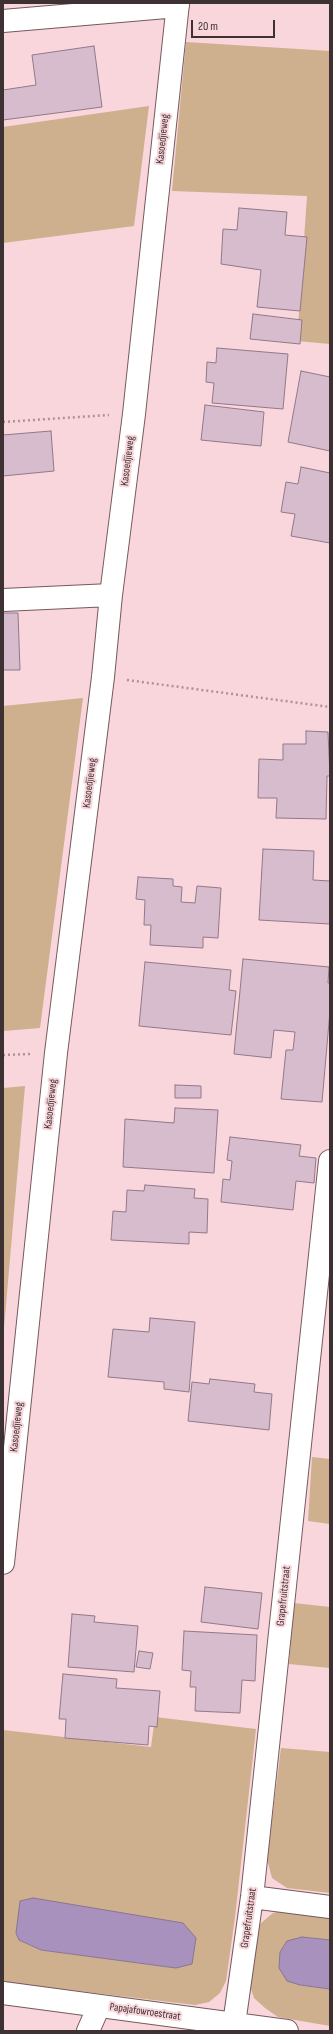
<!DOCTYPE html>
<style>
body{margin:0}
#map{position:relative;width:333px;height:2034px;overflow:hidden;background:#f8d6db;font-family:"Sofia Sans Condensed",sans-serif}
canvas{display:block}
.frame{position:absolute;inset:0;border:4px solid #3e3133;pointer-events:none}
.scale{position:absolute;left:191px;top:20px;width:84px;height:18px;box-sizing:border-box;border:2px solid #3e3133;border-top:0;padding-left:5px;font-size:12px;line-height:14px;white-space:nowrap;color:#3e3133;-webkit-text-stroke:3px #f8d6db;paint-order:stroke}
</style>
<div id="map">
<canvas width="333" height="2034"></canvas>
<div class="frame"></div>
<div class="scale">20 m</div>
</div>
<script>
const ctx = document.querySelector('canvas').getContext('2d');
ctx.lineJoin = 'round';
function fillPath(path, color) { ctx.fillStyle = color; ctx.fill(path, 'evenodd'); }
const shape = rows => new Path2D(rows.map(r => 'M' + r).join(''));
function trace(path, color, width, dash) { ctx.strokeStyle = color; ctx.lineWidth = width; ctx.lineCap = dash ? 'butt' : 'round'; ctx.setLineDash(dash || []); ctx.stroke(path); }
function label(font, color, halo, rows, align = 'center') {
  ctx.font = font + ' "Sofia Sans Condensed",sans-serif'; ctx.lineWidth = 4; ctx.setLineDash([]); ctx.textBaseline = 'middle'; ctx.strokeStyle = halo; ctx.fillStyle = color; for (const [text, x, y, turn = 0] of rows) {
    ctx.save(); ctx.translate(x, y); ctx.rotate((+turn || 0) * Math.PI / 180); ctx.textAlign = isNaN(turn) ? turn : align; if (halo) ctx.strokeText(text, 0, 0); ctx.fillText(text, 0, 0); ctx.restore();
  }
}
const green = shape([
 [186,42,330,51,330,344,297,341,307,196,172,191],
 [149,106,134,226,3,243,3,127],
 [83,698,40,1028,3,1031,3,706],
 [25,1086,3,1339,3,1088],
 [312,1457,330,1459,330,1524,308,1521],
 [294,1603,330,1607,330,1668,289,1664],
 [155,1717,256,1729,235,1917,226,1981,220,1993,209,2002,195,2005,3,1982,3,1730,151,1747],
 [19,1940,176,1968,41,1950],
 [281,1748,330,1752,330,1893,287,1888,272,1878,267,1859],
 [285,1910,330,1916,330,1940,302,1937,300,1985,330,1989,330,2026,278,2017,265,2008,254,1998,250,1986,256,1935,260,1924,273,1913]
]);
const water = shape([
 [33,1898,183,1923,196,1938,192,1964,176,1968,41,1950,19,1940,16,1933,20,1901,33,1898],
 [302,1937,330,1940,330,1989,300,1985,287,1981,279,1968,280,1952,287,1941,302,1937]
]);
const building = shape([
 [94,46,102,107,3,120,3,90,36,85,32,55,94,46],
 [239,208,287,212,285,235,307,237,300,311,257,307,261,270,221,264,223,229,237,230,239,208],
 [253,314,302,320,300,344,250,339,253,314],
 [217,348,288,354,283,409,212,403,214,383,206,382,207,362,216,363,217,348],
 [301,371,330,377,330,451,288,442,301,371],
 [205,405,264,412,261,446,201,440,205,405],
 [51,431,54,471,3,476,3,435,51,431],
 [301,467,330,473,330,543,291,536,295,514,281,512,286,482,298,484,301,467],
 [3,613,18,613,20,670,3,670,3,613],
 [306,731,328,732,330,776,327,776,326,819,276,818,277,798,258,798,259,759,283,760,283,744,306,744,306,731],
 [263,849,314,851,313,880,330,881,330,924,259,920,263,849],
 [138,877,173,879,173,886,182,887,181,902,195,903,197,886,221,888,218,938,203,937,203,948,150,945,151,925,144,925,145,900,136,899,138,877],
 [243,959,329,967,328,983,330,983,330,1011,322,1102,281,1099,286,1050,293,1050,295,1032,274,1030,271,1058,234,1054,243,959],
 [145,962,231,970,229,990,236,991,231,1035,139,1026,145,962],
 [175,1085,201,1086,201,1098,175,1098,175,1085],
 [175,1108,218,1110,214,1173,123,1167,125,1119,174,1123,175,1108],
 [230,1137,301,1145,299,1156,316,1158,314,1183,296,1181,293,1210,221,1202,223,1179,230,1180,232,1161,227,1160,230,1137],
 [145,1185,195,1189,194,1198,208,1199,207,1233,189,1232,189,1244,111,1240,113,1211,126,1212,127,1190,144,1191,145,1185],
 [150,1318,195,1322,189,1392,164,1389,164,1382,108,1377,113,1329,149,1332,150,1318],
 [210,1379,255,1384,254,1392,272,1394,269,1430,188,1421,192,1382,209,1384,210,1379],
 [205,1587,262,1593,258,1629,201,1622,205,1587],
 [72,1614,95,1616,94,1622,138,1626,134,1672,68,1667,72,1614],
 [184,1631,257,1635,255,1681,242,1680,240,1713,195,1711,196,1687,190,1687,191,1671,182,1670,184,1631],
 [139,1651,153,1653,150,1669,136,1667,139,1651],
 [63,1674,117,1679,116,1688,160,1691,157,1727,149,1726,148,1745,65,1738,66,1719,59,1719,63,1674]
]);
const path = shape([
 [3,422,109,415],
 [127,680,330,707],
 [3,1055,30,1054]
]);
const minor = shape([
 [3,21,178,6],
 [3,600,111,595],
 [3,1563,56,1053,103,677,111,595,134,414,178,3],
 [252,1897,330,1907],
 [3,1993,287,2031],
 [88,2031,99,2006],
 [233,2031,252,1897,330,1161]
]);
const streetNames = [
 ["Kasoedjieweg",163,139,-84],
 ["Kasoedjieweg",128,461,-83],
 ["Kasoedjieweg",90,783,-83],
 ["Kasoedjieweg",51,1104,-84],
 ["Kasoedjieweg",17,1427,-84],
 ["Grapefruitstraat",284,1596,-84],
 ["Grapefruitstraat",249,1918,-82],
 ["Papajafowroestraat",145,2012,8]
];
fillPath(green, '#ceaf8e');
fillPath(water, '#a892bd');
trace(water, '#887594', 1);
fillPath(building, '#d7bcce');
trace(building, '#917889', 1);
trace(minor, '#76595d', 24);
trace(path, '#ac9396', 2.5, [2, 3]);
trace(minor, '#fff', 22);
label('11px', '#3e3133', '#f8d6db', streetNames);
</script>
